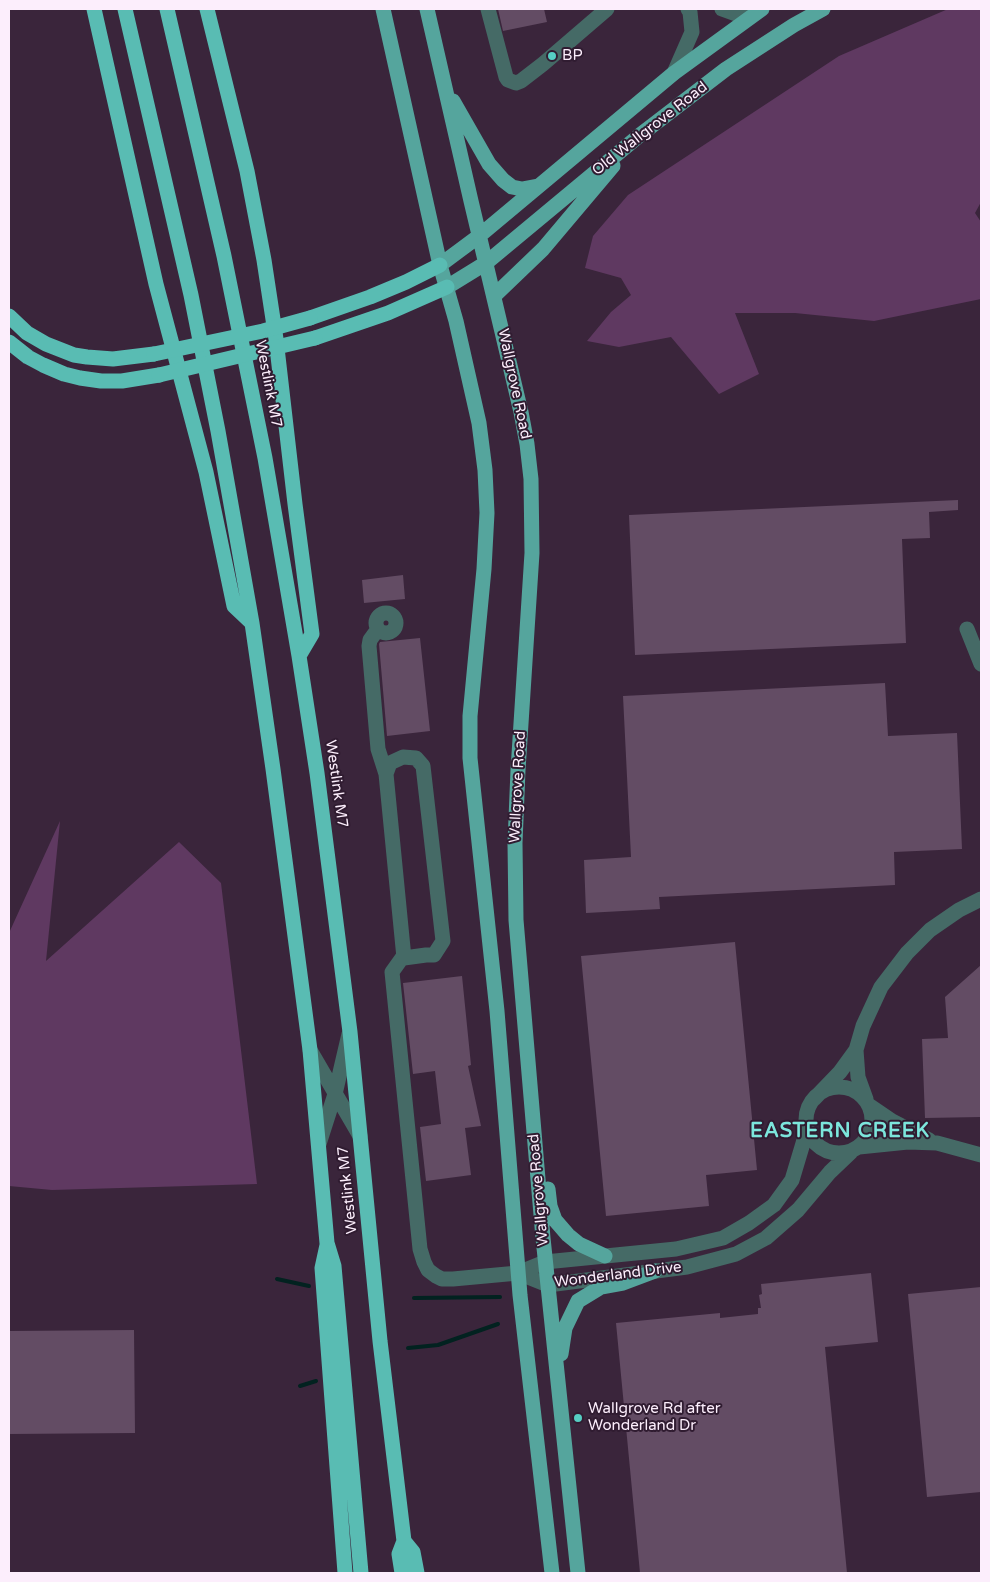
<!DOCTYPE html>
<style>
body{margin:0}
#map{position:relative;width:990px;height:1582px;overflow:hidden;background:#3a253b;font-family:"Varela Round",sans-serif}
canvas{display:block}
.frame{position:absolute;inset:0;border:10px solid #fceefc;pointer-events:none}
</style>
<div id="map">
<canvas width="990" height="1582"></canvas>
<div class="frame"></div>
</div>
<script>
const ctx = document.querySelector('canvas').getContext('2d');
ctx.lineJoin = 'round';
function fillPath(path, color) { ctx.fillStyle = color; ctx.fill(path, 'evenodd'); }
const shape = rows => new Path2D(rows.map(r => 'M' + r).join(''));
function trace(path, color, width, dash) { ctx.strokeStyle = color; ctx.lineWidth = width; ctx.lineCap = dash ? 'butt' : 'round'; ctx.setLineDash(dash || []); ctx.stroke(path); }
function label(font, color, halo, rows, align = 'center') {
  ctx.font = font + ' "Varela Round",sans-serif'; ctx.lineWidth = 4; ctx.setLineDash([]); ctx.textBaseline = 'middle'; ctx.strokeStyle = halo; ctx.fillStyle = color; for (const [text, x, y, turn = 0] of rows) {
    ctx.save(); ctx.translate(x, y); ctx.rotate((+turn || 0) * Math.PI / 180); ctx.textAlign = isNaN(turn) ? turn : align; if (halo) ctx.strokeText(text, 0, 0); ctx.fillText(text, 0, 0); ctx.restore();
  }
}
const green = shape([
 [948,9,981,9,981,202,975,213,981,222,981,299,874,321,795,313,735,313,759,374,719,394,671,337,619,347,587,341,611,312,631,295,621,278,585,268,593,236,628,195,839,56],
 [60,821,46,961,179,842,221,883,257,1184,52,1190,9,1186,9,933]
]);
const stream = shape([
 [277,1279,309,1286],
 [414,1298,500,1297],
 [408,1348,438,1345,498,1324],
 [300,1386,316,1381]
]);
const building = shape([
 [498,9,544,9,547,22,503,31],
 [958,500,958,510,929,512,930,538,902,539,906,643,635,655,629,515],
 [403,575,405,599,364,603,362,580],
 [420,638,430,731,387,736,379,644,380,642],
 [885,683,888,736,957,733,962,849,894,852,895,885,659,897,660,909,586,913,584,860,631,857,623,696],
 [735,942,757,1170,706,1175,709,1206,606,1216,581,956],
 [981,965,981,1117,925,1118,922,1039,948,1038,945,997],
 [462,976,471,1065,468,1066,481,1126,465,1128,471,1175,426,1181,420,1127,441,1124,435,1071,413,1074,403,983],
 [871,1273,878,1342,825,1347,847,1573,640,1573,616,1323,720,1313,720,1318,758,1314,758,1308,761,1308,759,1295,762,1294,761,1284],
 [981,1287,981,1492,927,1497,908,1294],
 [134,1330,135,1433,9,1434,9,1331]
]);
const minor = shape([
 [488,9,506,77,508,80,516,83,521,81,543,64,607,9],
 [722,9,747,18],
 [674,73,692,32,690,12,688,9],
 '376 623a10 10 0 1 1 20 0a10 10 0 1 1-20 0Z',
 [378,629,370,640,369,646,378,749,386,774],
 [967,629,981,664],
 [404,958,386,774,390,763,403,757,416,758,423,766,443,941,434,955,426,955,404,958,402,958,392,972,420,1249,424,1262,428,1270,436,1276,442,1279,453,1279,518,1273,545,1262,676,1249,723,1238,749,1223,774,1205,792,1180,807,1130],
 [310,1050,360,1136],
 [856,1050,858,1077,866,1099],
 '806 1120a33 33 0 1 1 66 0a33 33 0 1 1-66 0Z',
 [814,1099,840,1072,856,1050,863,1026,881,987,907,953,930,930,959,910,981,899],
 [870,1106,892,1121,929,1140],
 [319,1144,335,1094,349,1034],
 [859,1147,908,1142,937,1143,981,1155],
 [518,1273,548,1285,687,1267,736,1254,766,1238,798,1210,830,1172,851,1152]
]);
const major = shape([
 [383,9,440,265,456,321,479,423,485,470,487,513,484,569,470,716,470,758,497,1011,520,1295,552,1573],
 [427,9,471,201,521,412,527,444,531,479,532,553,518,770,515,843,516,920,543,1238,578,1573],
 [453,101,489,164,503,180,512,187,522,189,538,186],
 [440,265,479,236,674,73,762,9],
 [447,287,486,263,640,135,726,69,794,25,823,9],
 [494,296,543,249,613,166],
 [548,1189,550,1206,555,1220,568,1235,579,1244,605,1256],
 [561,1354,565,1328,578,1301,601,1287,623,1283,655,1271]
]);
const highway = shape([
 [94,9,156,284,206,472,234,606,252,623],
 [125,9,191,295,218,431,252,623,273,769,310,1050,327,1243,334,1266,361,1573],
 [167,9,224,256,265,458,299,656,317,773,350,1032,380,1341,404,1541,399,1554,402,1573],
 [207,9,247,171,264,260,276,339,295,504,312,634,299,656],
 [9,316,27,333,46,344,74,355,87,357,113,359,154,354],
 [310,318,370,297,406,282,440,265],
 [315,338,388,313,447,287],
 [9,342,28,357,43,365,64,374,80,378,101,381,122,381,159,375],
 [327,1245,322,1268,345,1573],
 [404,1541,413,1552,417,1573]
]);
const highwayBridge = shape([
 [154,354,263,331,310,318],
 [159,375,315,338]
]);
const markers = [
 [552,56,5,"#56cec3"],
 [578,1418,5,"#56cec3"]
];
const poiNames = [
 ["BP",562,56],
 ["Wallgrove Rd after",588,1409],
 ["Wonderland Dr",588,1426]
];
const streetNames = [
 ["Old Wallgrove Road",650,129,-38],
 ["Westlink M7",268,384,79],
 ["Wallgrove Road",514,384,78],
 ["Westlink M7",336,784,82],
 ["Wallgrove Road",518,787,-87],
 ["Westlink M7",348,1190,-96],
 ["Wallgrove Road",539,1190,-95],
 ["Wonderland Drive",618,1275,-7]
];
const districtNames = [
 ["EASTERN CREEK",840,1132]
];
fillPath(green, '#5f3961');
trace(stream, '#022220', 4);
fillPath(building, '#634c64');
trace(minor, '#456a66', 15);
trace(major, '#55a59d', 15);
trace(highway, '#59bcb3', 15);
trace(highwayBridge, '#59bcb3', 15);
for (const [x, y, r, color] of markers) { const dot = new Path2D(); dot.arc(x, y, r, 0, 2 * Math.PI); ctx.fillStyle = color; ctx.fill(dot); trace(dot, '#301c31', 2); }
label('15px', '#fceefc', '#301c31', poiNames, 'left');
label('15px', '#fceefc', '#301c31', streetNames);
ctx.letterSpacing = '1px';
label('bold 20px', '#7ce6dc', '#301c31', districtNames);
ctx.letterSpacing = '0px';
</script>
